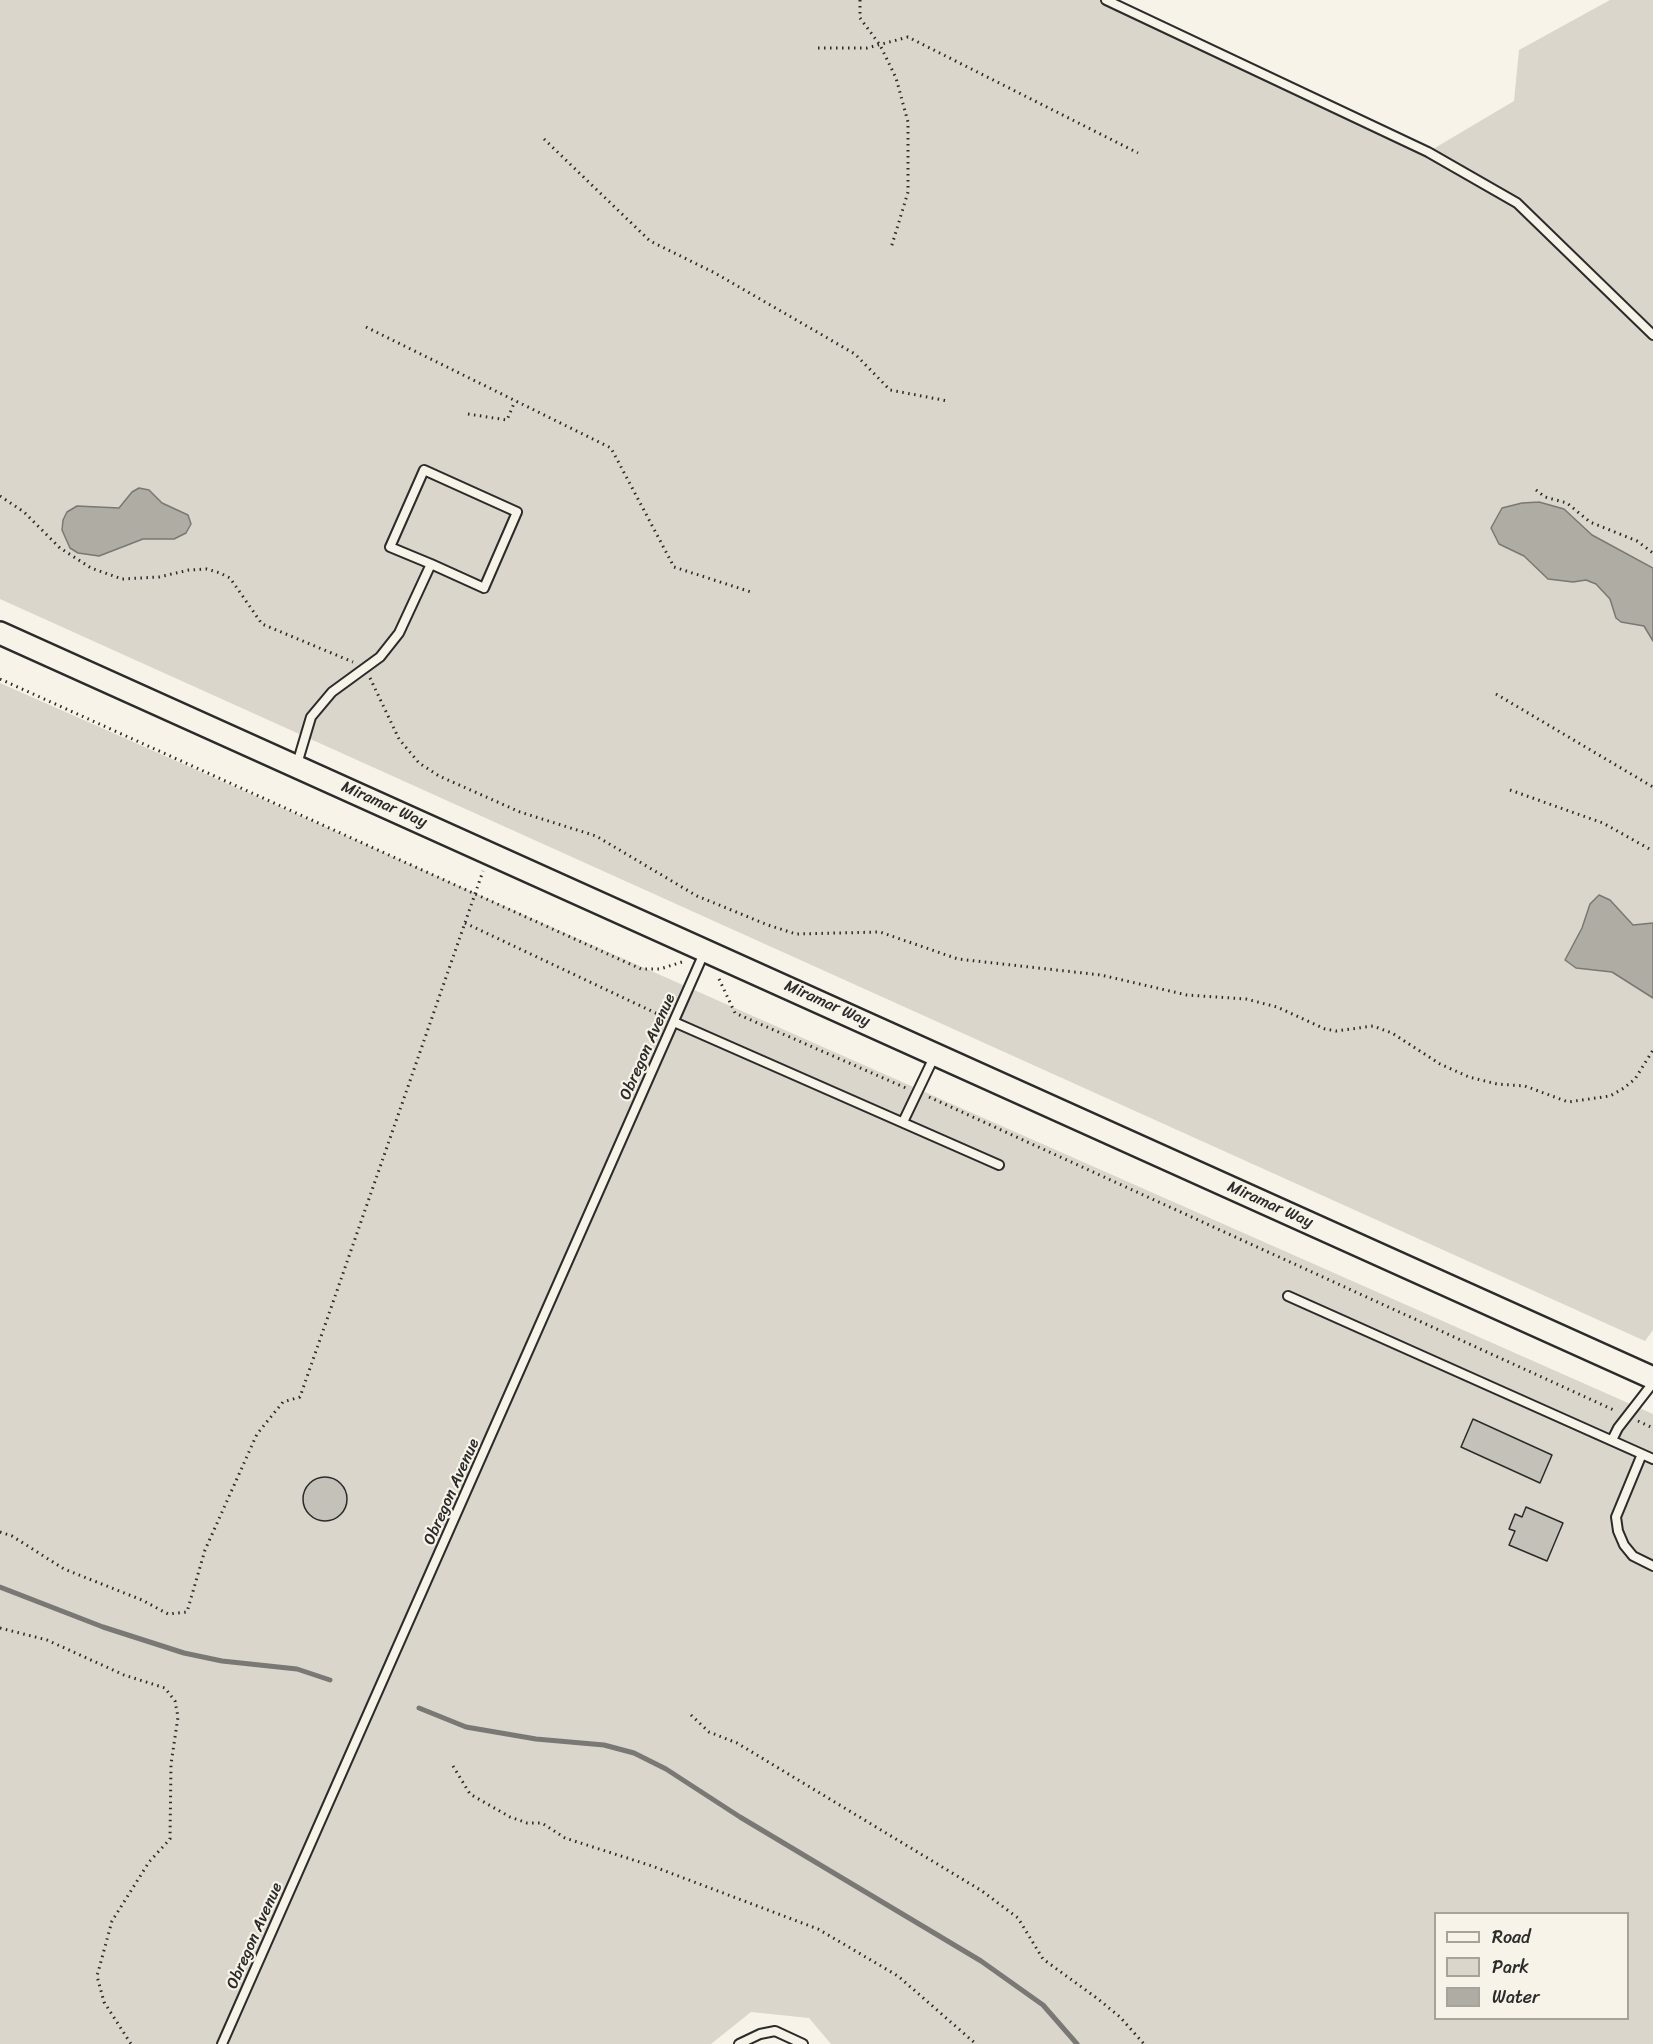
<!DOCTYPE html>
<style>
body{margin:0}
#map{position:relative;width:1653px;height:2044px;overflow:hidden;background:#f7f3e8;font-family:Sriracha,sans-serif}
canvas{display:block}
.legend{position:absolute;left:1434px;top:1912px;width:195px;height:108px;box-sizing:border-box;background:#f7f3e8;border:2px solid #a5a39c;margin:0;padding:8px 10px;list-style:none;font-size:18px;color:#2b2b2b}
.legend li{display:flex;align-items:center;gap:12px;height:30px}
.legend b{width:30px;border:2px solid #a5a39c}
</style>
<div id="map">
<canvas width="1653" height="2044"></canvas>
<ul class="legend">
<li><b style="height:8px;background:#f7f3e8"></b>Road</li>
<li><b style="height:16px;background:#dad6cc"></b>Park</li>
<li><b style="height:16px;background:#afaca4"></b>Water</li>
</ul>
</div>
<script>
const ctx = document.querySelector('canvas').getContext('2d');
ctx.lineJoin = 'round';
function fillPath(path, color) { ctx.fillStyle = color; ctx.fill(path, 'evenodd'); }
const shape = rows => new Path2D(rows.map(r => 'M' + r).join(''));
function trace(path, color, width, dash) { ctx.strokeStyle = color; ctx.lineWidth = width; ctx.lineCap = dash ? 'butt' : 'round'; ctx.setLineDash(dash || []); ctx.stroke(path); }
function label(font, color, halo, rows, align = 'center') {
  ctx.font = font + ' Sriracha,sans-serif'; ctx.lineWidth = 4.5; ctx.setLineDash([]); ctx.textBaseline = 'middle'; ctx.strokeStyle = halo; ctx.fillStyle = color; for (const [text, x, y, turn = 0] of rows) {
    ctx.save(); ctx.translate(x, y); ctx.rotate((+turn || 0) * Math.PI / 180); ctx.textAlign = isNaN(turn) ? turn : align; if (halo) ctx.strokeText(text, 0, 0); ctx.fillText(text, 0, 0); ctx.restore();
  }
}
const green = shape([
 [0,0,1106,0,1428,152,1514,101,1519,50,1610,0,1653,0,1653,1330,1645,1341,0,599],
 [0,683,1653,1414,1653,2044,831,2044,809,2018,751,2012,711,2044,0,2044],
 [1436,1914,1628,1914,1628,2018,1436,2018]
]);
const water = shape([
 [139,488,149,490,162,503,188,515,191,524,186,533,174,539,143,539,99,556,78,553,70,548,62,530,63,520,67,512,77,506,119,508,132,492,139,488],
 [1539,502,1564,509,1592,535,1653,568,1653,641,1644,626,1621,622,1616,618,1610,599,1596,584,1586,580,1573,582,1548,579,1524,556,1499,544,1491,528,1502,508,1522,503,1539,502],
 [1599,895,1610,900,1633,925,1653,923,1653,998,1612,972,1576,968,1565,960,1582,928,1590,904,1599,895]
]);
const stream = shape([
 [0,1587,103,1627,184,1653,222,1661,297,1669,330,1680],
 [419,1708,466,1727,536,1739,604,1745,634,1753,666,1769,740,1817,981,1961,1043,2005,1077,2044]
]);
const building = shape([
 [1473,1419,1552,1455,1540,1483,1461,1447,1473,1419],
 '303 1499a22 22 0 1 1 44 0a22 22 0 1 1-44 0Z',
 [1526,1507,1563,1523,1547,1561,1509,1545,1515,1531,1509,1529,1515,1514,1522,1517,1526,1507]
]);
const path = shape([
 [860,0,860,18,880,45,896,78,908,122,908,192,891,248],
 [818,48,867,48,908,37,1138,153],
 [544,139,650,241,715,273,855,354,890,390,948,401],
 [366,327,611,448,674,567,751,592],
 [468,414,507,420,515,401],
 [1536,490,1545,497,1567,503,1590,522,1637,541,1653,553],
 [0,496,24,512,60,548,91,568,122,579,159,577,189,570,207,569,220,573,230,578,262,624,353,662],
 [370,678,399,739,419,763,439,776,520,812,596,836,697,896,768,925,796,934,880,932,958,959,1101,975,1187,995,1246,999,1277,1007,1325,1029,1336,1031,1373,1026,1392,1033,1440,1064,1469,1077,1497,1084,1525,1086,1568,1102,1610,1096,1624,1088,1635,1079,1653,1050],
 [0,679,641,969,660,969,682,962],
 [1496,694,1653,787],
 [1510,790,1603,823,1653,851],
 [465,923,662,1016],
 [719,979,735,1013,906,1088],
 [929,1097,1616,1411],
 [1638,1421,1653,1428],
 [0,1532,12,1536,64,1569,142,1600,168,1614,187,1612,205,1550,257,1434,283,1402,300,1397,483,871],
 [0,1628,47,1640,124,1675,165,1688,175,1701,178,1717,171,1764,170,1839,149,1862,112,1921,97,1976,104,2002,131,2044],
 [691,1715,709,1732,737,1743,982,1891,1018,1918,1043,1959,1098,1999,1120,2017,1144,2044],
 [453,1766,470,1794,510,1817,527,1823,542,1823,565,1838,652,1866,818,1929,898,1976,976,2044]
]);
const lane = shape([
 [1106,0,1428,152,1517,203,1653,335],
 [297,764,311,717,332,692,380,657,399,633,431,564,484,588,517,512,424,470,390,547,431,564],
 [674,1022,999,1165],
 [903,1122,935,1055],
 [1288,1296,1653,1459],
 [1612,1440,1618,1428,1653,1383],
 [1642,1454,1616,1517,1618,1531,1624,1545,1633,1556,1653,1566],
 [222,2044,704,953],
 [739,2044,760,2034,775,2031,803,2044]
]);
const secondary = shape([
 [0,633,1653,1378]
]);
const streetNames = [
 ["Miramar Way",384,805,24],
 ["Miramar Way",827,1004,24],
 ["Obregon Avenue",648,1047,-66],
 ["Miramar Way",1270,1205,24],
 ["Obregon Avenue",452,1492,-66],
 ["Obregon Avenue",255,1936,-66]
];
fillPath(green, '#dad6cc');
fillPath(water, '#afaca4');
trace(water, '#7a7874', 1.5);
trace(stream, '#7a7874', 5);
fillPath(building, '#c4c1b9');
trace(building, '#2b2b2b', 1.5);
trace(lane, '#2b2b2b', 12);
trace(secondary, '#2b2b2b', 26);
trace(path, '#2b2b2b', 3, [1.5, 4.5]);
trace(lane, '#f7f3e8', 8);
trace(secondary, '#f7f3e8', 21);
label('16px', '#2b2b2b', '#f7f3e8', streetNames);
</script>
